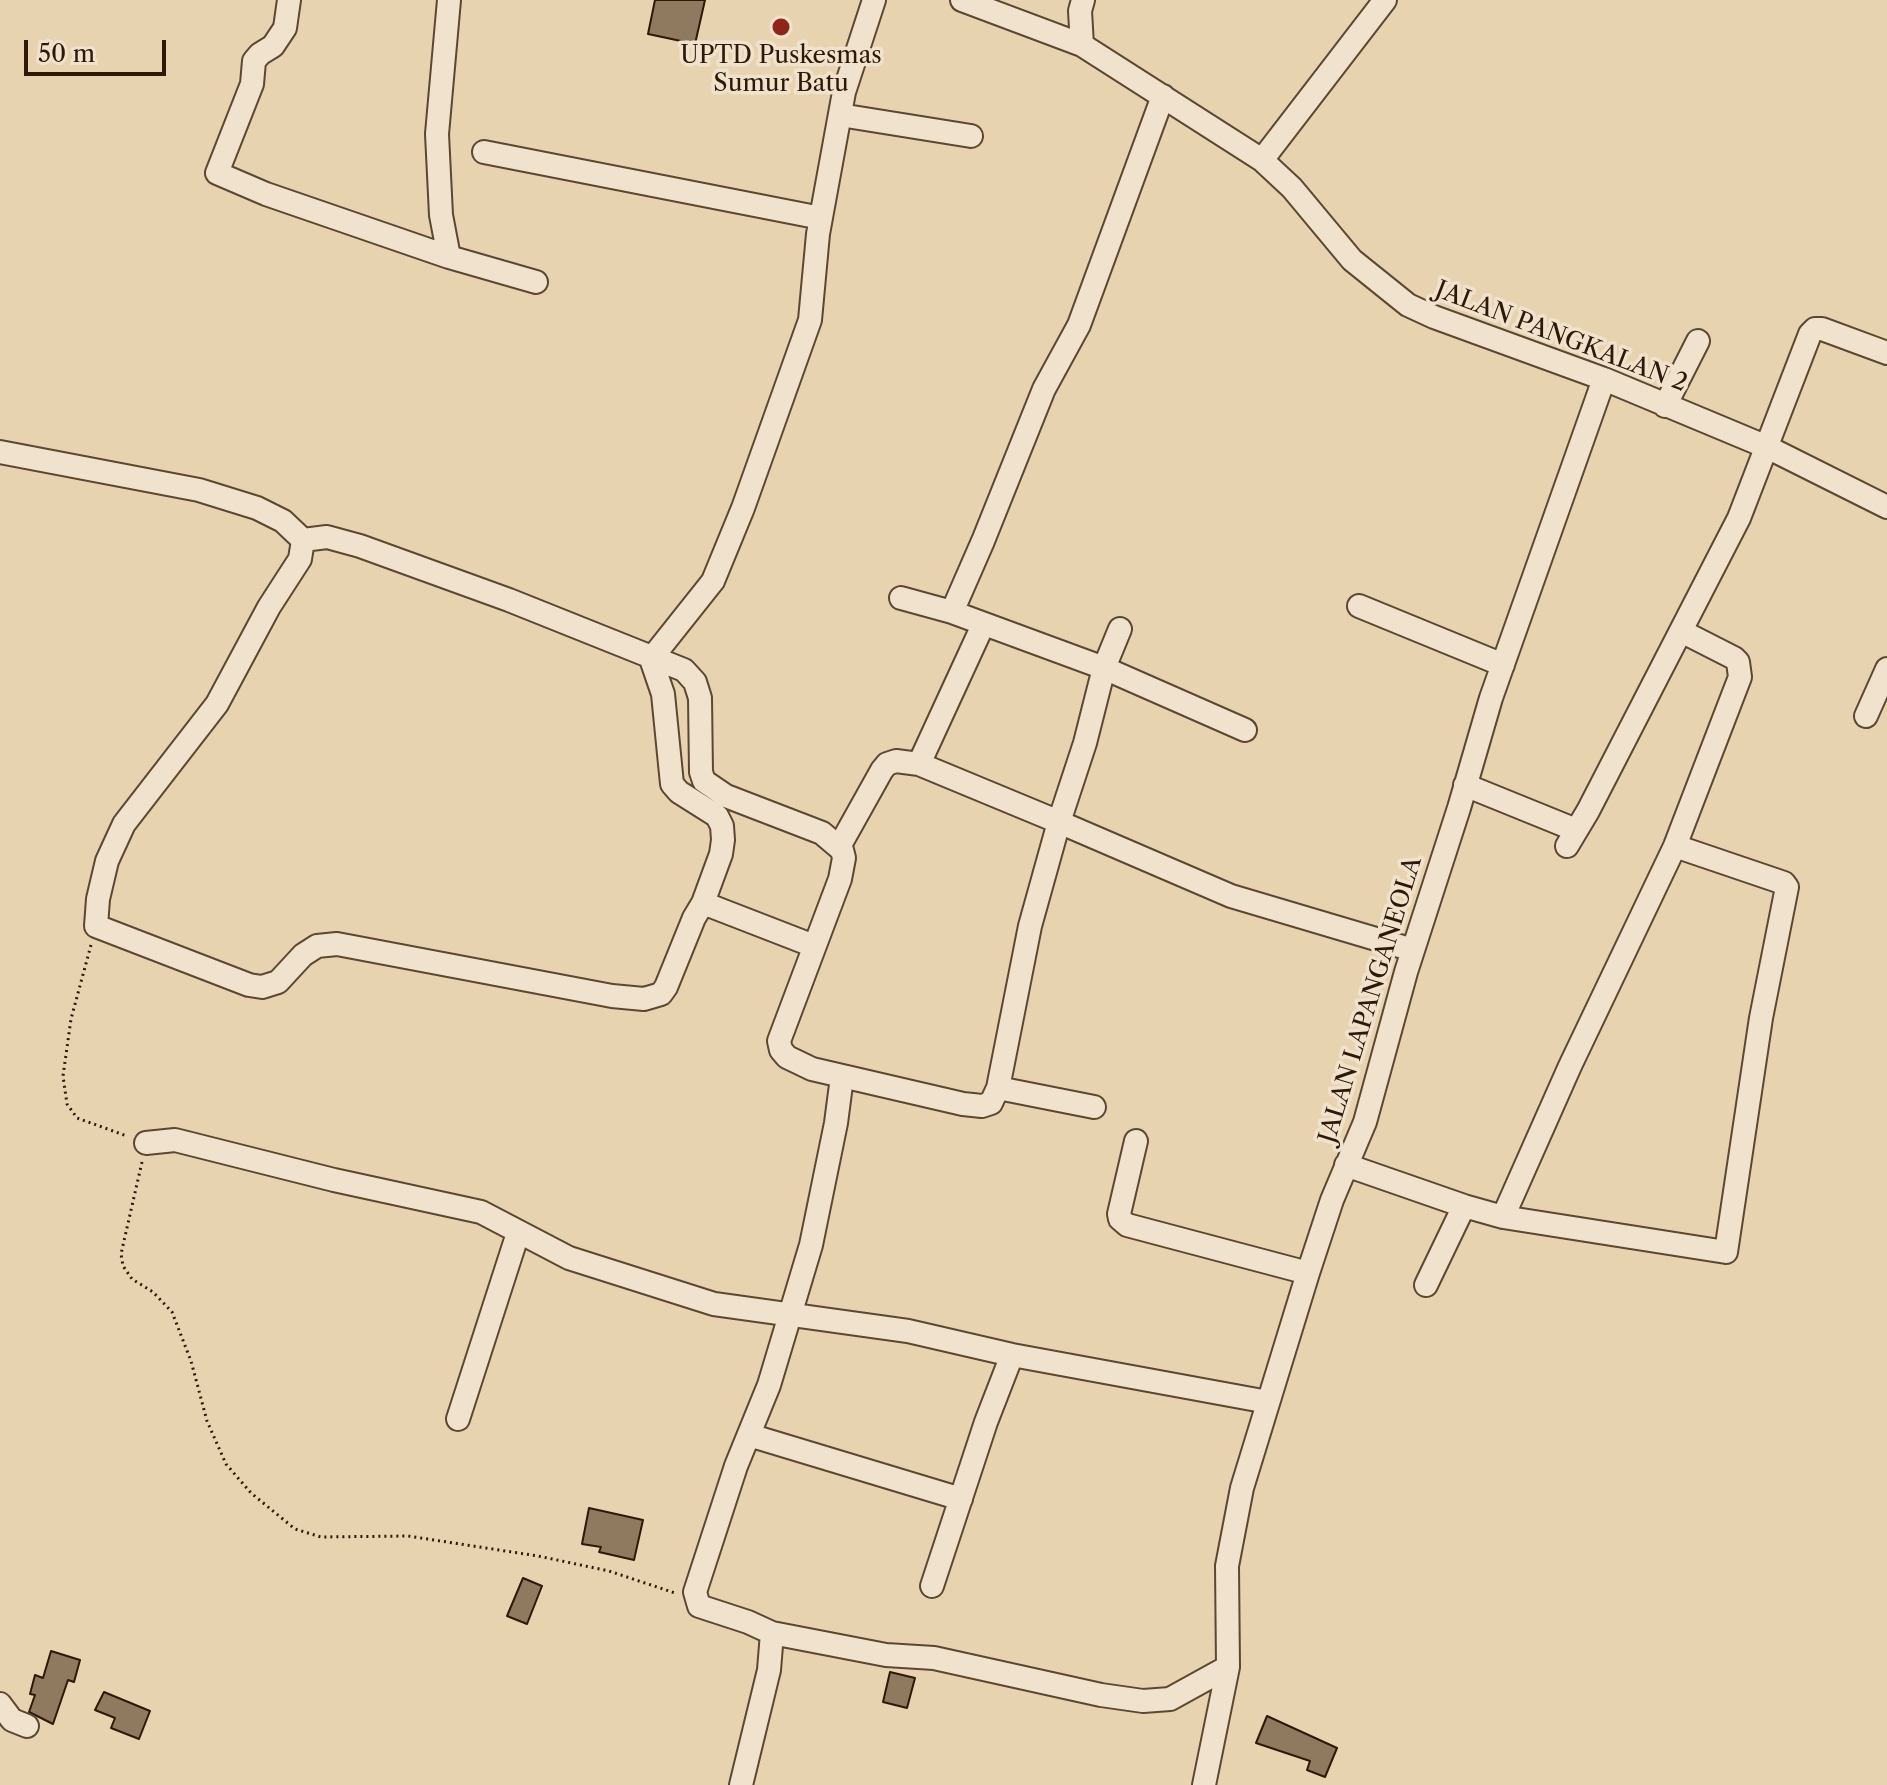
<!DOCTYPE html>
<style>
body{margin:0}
#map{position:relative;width:1887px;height:1785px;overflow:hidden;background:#e8d3b0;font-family:"Libre Caslon Text",serif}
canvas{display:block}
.scale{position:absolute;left:24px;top:40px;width:142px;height:36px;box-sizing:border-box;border:4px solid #2e1808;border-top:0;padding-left:10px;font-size:24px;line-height:28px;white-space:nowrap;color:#2e1808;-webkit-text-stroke:6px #f0e2cc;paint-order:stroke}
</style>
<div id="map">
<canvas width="1887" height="1785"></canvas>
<div class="scale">50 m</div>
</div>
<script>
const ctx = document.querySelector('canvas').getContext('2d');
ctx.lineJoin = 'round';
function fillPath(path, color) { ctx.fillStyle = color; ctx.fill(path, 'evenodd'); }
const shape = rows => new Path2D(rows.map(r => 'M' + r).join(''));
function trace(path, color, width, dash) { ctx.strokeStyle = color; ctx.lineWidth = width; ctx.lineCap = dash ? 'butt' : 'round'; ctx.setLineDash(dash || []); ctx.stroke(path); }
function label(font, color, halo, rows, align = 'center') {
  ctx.font = font + ' "Libre Caslon Text",serif'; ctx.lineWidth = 7; ctx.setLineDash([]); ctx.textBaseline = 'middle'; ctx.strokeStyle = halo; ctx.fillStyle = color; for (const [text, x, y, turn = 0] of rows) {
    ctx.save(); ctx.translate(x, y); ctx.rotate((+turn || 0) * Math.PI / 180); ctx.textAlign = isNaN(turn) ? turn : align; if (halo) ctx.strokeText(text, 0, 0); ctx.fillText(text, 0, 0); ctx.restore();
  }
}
const building = shape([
 [655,0,705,0,695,44,648,34,655,0],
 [589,1508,643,1520,634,1560,599,1552,601,1547,582,1544,589,1508],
 [523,1578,542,1586,527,1624,507,1616,523,1578],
 [51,1651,80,1660,74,1682,68,1680,53,1724,29,1712,35,1695,30,1694,35,1675,43,1678,51,1651],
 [890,1672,915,1678,907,1708,883,1702,890,1672],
 [104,1692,150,1711,139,1739,111,1728,115,1718,95,1710,104,1692],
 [1267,1716,1337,1748,1325,1777,1307,1770,1310,1761,1256,1743,1267,1716]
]);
const path = shape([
 [91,945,71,1019,63,1076,67,1104,77,1118,127,1136],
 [142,1162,121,1254,123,1266,132,1279,153,1292,172,1312,191,1361,207,1421,226,1464,251,1493,295,1529,321,1537,408,1536,538,1556,609,1571,675,1593]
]);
const minor = shape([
 [289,0,285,28,273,46,260,54,254,61,252,84,217,173,266,194,449,257,536,282],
 [449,0,437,134,441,215,449,257],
 [962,0,1082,45,1262,160,1292,188,1352,260,1408,305,1434,317,1604,379,1767,447,1887,507],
 [1082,45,1080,11,1083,0],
 [840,115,971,136],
 [484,152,821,218],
 [1262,160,1385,0],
 [1665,406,1698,341],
 [0,452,199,490,257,508,283,521,303,540,300,559,269,607,217,704,124,824,107,861,98,899,96,926,249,985,262,987,278,982,303,955,317,946,337,944,612,996,644,999,661,994,666,987,694,918,703,903,721,854,723,840,722,826,717,816,679,792,672,784,663,694,651,659],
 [303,540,327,537,360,546,509,600,684,670,695,682,700,698,701,772,704,781,726,796,822,833,842,850,844,858,840,879,779,1041,781,1050,787,1057,812,1069,963,1104,982,1106,991,1103,998,1088,1030,926,1059,822,919,764,896,761,887,764,882,770,839,847],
 [901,598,952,612,1104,668,1245,730],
 [1359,606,1503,665],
 [952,612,983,541,1044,389,1079,325,1163,96],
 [1120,629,1104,668,1085,743,1059,822,1231,896,1413,950],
 [651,659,713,581,743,508,810,320,818,234,844,92,874,0],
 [1866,716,1887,669],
 [919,764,983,625],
 [1465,785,1576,830],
 [1567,846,1588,811,1739,518,1810,334,1815,329,1822,329,1887,353],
 [703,903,814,946],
 [842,1077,836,1123,811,1245,769,1385,736,1466,695,1592,699,1606,748,1622,772,1633,886,1655,934,1658,1101,1695,1143,1701,1170,1699,1228,1667],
 [998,1088,1094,1107],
 [1136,1141,1119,1214,1120,1219,1127,1225,1308,1273],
 [146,1143,175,1140,334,1180,481,1212,569,1258,714,1304,908,1331,1012,1355,1268,1402],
 [1346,1165,1464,1206],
 [1503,1217,1726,1252,1761,1018,1787,887,1784,883,1675,846],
 [1426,1285,1464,1206,1503,1217,1570,1066,1675,846,1740,677,1738,662,1734,658,1681,631],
 [458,1419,518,1233],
 [749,1435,961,1499],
 [932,1586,986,1422,1012,1355],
 [0,1704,12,1720,27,1726],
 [741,1785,769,1670,772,1633],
 [1204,1785,1228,1667,1227,1566,1242,1488,1308,1273,1332,1200,1365,1122,1406,972,1459,808,1491,698,1604,379]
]);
const markers = [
 [781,27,10,"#8f2418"]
];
const poiNames = [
 ["UPTD Puskesmas",781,56],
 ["Sumur Batu",781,84]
];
const streetNames = [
 ["JALAN PANGKALAN 2",1561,337,21],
 ["JALAN LAPANGANEOLA",1371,1000,-73]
];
fillPath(building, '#8f795f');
trace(building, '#2e1808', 2);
trace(minor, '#5c4732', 26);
trace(path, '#2e1808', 3, [2, 4]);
trace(minor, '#f0e2cc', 22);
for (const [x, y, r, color] of markers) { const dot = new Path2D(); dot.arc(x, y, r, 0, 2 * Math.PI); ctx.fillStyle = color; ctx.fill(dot); trace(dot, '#f0e2cc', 3); }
label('24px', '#2e1808', '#f0e2cc', poiNames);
label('24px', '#2e1808', '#f0e2cc', streetNames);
</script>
